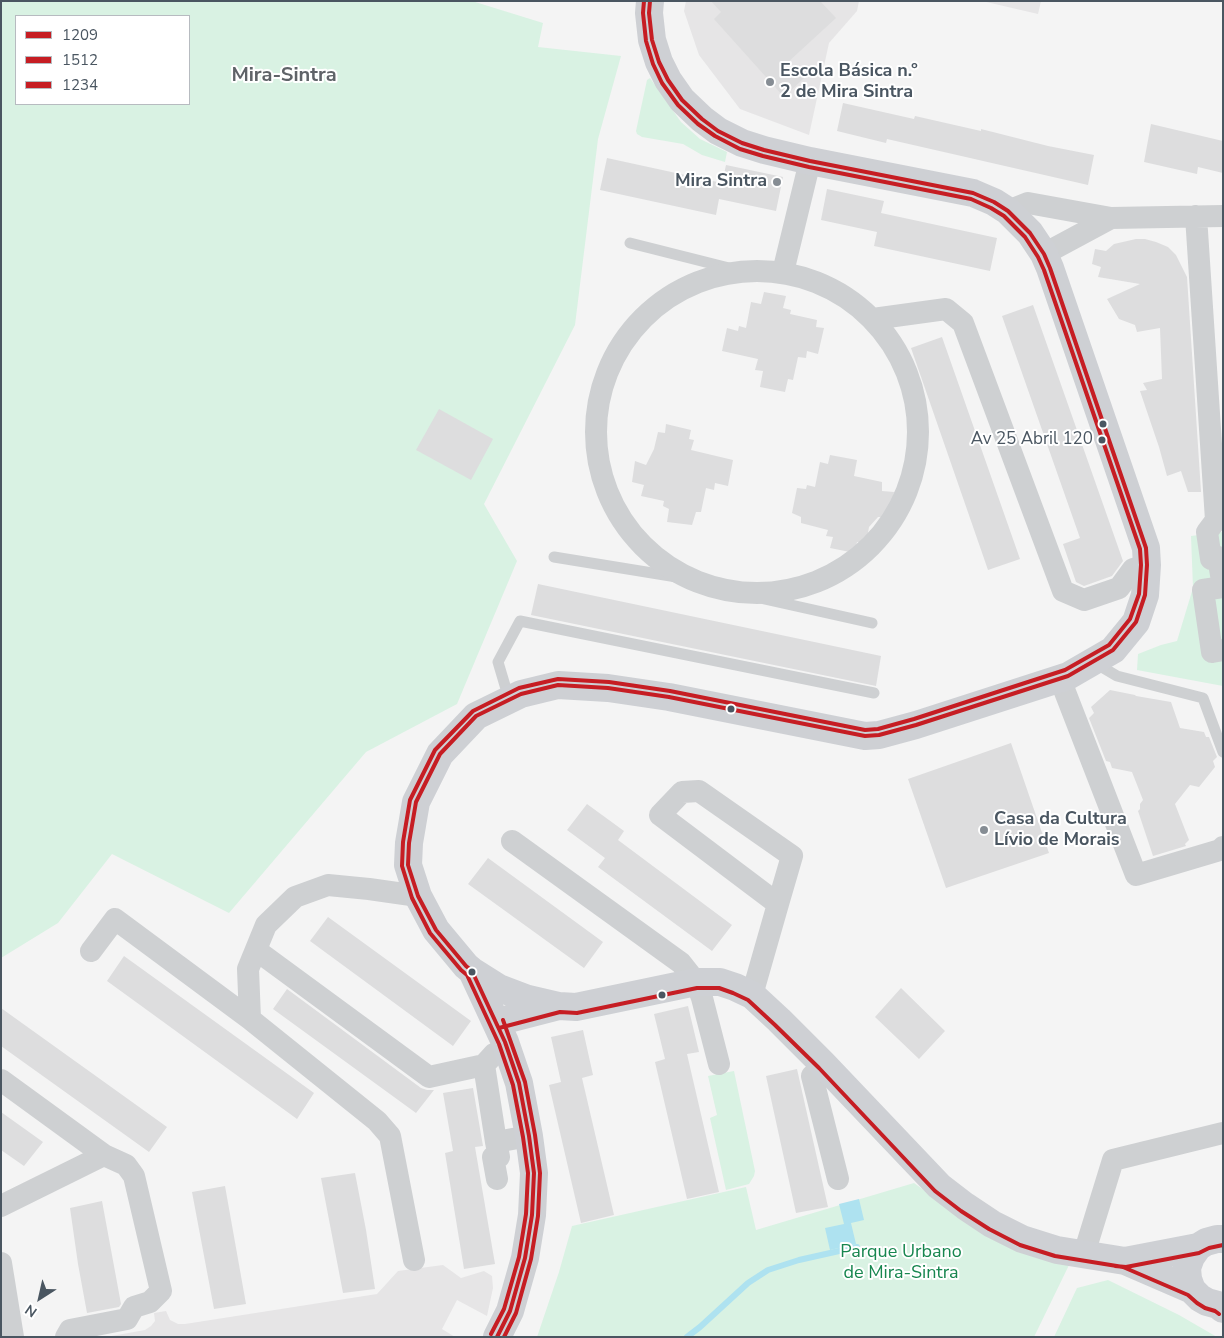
<!DOCTYPE html>
<meta charset="utf-8">
<style>
body{margin:0}
#map{position:relative;width:1224px;height:1338px;overflow:hidden;background:#f4f4f4;font-family:"Nunito Sans",sans-serif}
canvas{display:block}
.frame{position:absolute;inset:0;border:2px solid #4a5661;pointer-events:none}
.legend{position:absolute;left:15px;top:15px;width:175px;height:90px;box-sizing:border-box;background:#fff;border:1px solid #b7bbc0;margin:0;padding:6px 9px;list-style:none;font-size:15px;color:#4a5661}
.legend li{display:flex;align-items:center;gap:10px;height:25px}
.legend b{width:25px;border:1px solid #b7bbc0}
.north{position:absolute;left:15px;top:1273px;width:50px;height:50px;-webkit-text-stroke:4px #fff;paint-order:stroke;rotate:215deg;font-size:14px;font-weight:700;line-height:20px;text-align:center;color:#4a5661}
.north::after{content:'';display:block;margin:auto;width:18px;height:22px;background:#4a5661;clip-path:polygon(50% 0,100% 100%,50% 72%,0 100%)}
</style>
<div id="map">
<canvas width="1224" height="1338"></canvas>
<div class="frame"></div>
<ul class="legend">
<li><b style="height:6px;background:#c61d23"></b>1209</li>
<li><b style="height:6px;background:#c61d23"></b>1512</li>
<li><b style="height:6px;background:#c61d23"></b>1234</li>
</ul>
<div class="north">N</div>
</div>
<script>
const ctx = document.querySelector('canvas').getContext('2d');
ctx.lineJoin = 'round';
function fillPath(path, color) { ctx.fillStyle = color; ctx.fill(path, 'evenodd'); }
const shape = rows => new Path2D(rows.map(r => 'M' + r).join(''));
function trace(path, color, width, dash) { ctx.strokeStyle = color; ctx.lineWidth = width; ctx.lineCap = dash ? 'butt' : 'round'; ctx.setLineDash(dash || []); ctx.stroke(path); }
function label(font, color, halo, rows, align = 'center') {
  ctx.font = font + ' "Nunito Sans",sans-serif'; ctx.lineWidth = 4; ctx.setLineDash([]); ctx.textBaseline = 'middle'; ctx.strokeStyle = halo; ctx.fillStyle = color; for (const [text, x, y, turn = 0] of rows) {
    ctx.save(); ctx.translate(x, y); ctx.rotate((+turn || 0) * Math.PI / 180); ctx.textAlign = isNaN(turn) ? turn : align; if (halo) ctx.strokeText(text, 0, 0); ctx.fillText(text, 0, 0); ctx.restore();
  }
}
const education = shape([
 [686,1,859,1,857,11,829,43,809,135,740,109,699,55,684,11],
 [982,1,1041,1,1038,14],
 [443,1265,461,1278,484,1271,492,1276,493,1288,487,1316,457,1300,442,1329,455,1337,106,1337,145,1330,151,1326,155,1321,154,1313,166,1311,170,1320,178,1324,185,1324,377,1294,398,1271]
]);
const green = shape([
 [1,1,472,1,543,23,538,47,621,56,598,139,575,325,484,504,517,561,457,704,366,752,229,913,112,854,58,923,1,958],
 [16,16,189,16,189,104,16,104],
 [650,78,681,122,700,139,727,152,725,162,702,155,683,144,642,137,637,134,636,131,647,80],
 [1223,532,1223,686,1137,670,1138,654,1161,645,1177,641,1193,588,1191,536],
 [734,1071,755,1171,754,1176,749,1184,726,1190,710,1118,717,1115,708,1076],
 [914,1183,969,1223,1070,1263,1034,1337,537,1337,559,1272,572,1226,746,1187,756,1230],
 [1108,1280,1179,1315,1217,1337,1054,1337,1077,1288]
]);
const water = shape([
 [859,1199,864,1220,851,1223,856,1244,830,1250,825,1228,844,1224,839,1204]
]);
const stream = shape([
 [687,1337,700,1327,748,1283,768,1270,799,1260,857,1247]
]);
const building = shape([
 [711,1,820,1,836,18,787,63,804,78,784,97,714,19,721,12],
 [843,103,914,119,915,116,981,131,981,129,1048,146,1094,155,1088,185,887,139,886,143,837,131],
 [1151,124,1223,141,1223,173,1198,167,1197,174,1144,162],
 [607,158,722,183,726,165,783,177,776,211,719,199,716,215,600,190],
 [827,189,884,201,881,213,997,238,990,271,874,246,877,232,821,220],
 [1136,239,1145,239,1156,242,1168,247,1176,255,1187,277,1201,492,1188,492,1181,471,1167,476,1159,447,1140,391,1147,390,1143,383,1162,379,1160,328,1137,332,1135,325,1119,319,1107,299,1140,284,1098,277,1101,267,1092,264,1095,249,1106,251,1114,244],
 [764,292,786,296,783,308,791,310,790,314,817,320,816,327,824,328,818,354,807,351,806,358,798,357,793,380,788,379,785,392,760,387,763,371,755,370,758,359,722,351,727,328,738,331,739,326,746,328,751,302,761,304],
 [1033,305,1123,561,1112,576,1084,586,1076,582,1063,544,1080,538,1002,316],
 [942,337,1020,559,988,570,911,348],
 [439,409,493,439,471,480,416,450],
 [666,424,691,430,689,439,694,440,691,450,733,460,728,486,715,483,714,490,706,488,701,512,696,512,692,525,667,522,669,509,663,506,664,501,641,496,644,485,632,482,635,461,646,465,654,449,658,432,665,433],
 [830,455,857,460,854,476,882,482,882,491,894,492,890,517,878,517,869,527,866,544,857,542,855,553,830,548,833,537,826,536,828,530,801,523,801,517,792,513,797,488,806,489,807,485,815,487,820,462,828,464],
 [538,584,881,656,876,686,531,615],
 [1110,690,1135,695,1136,696,1171,702,1180,728,1204,732,1206,737,1209,737,1217,757,1213,761,1215,767,1199,787,1190,785,1175,804,1189,840,1185,844,1186,846,1153,856,1138,811,1140,809,1140,804,1143,800,1132,772,1112,768,1110,762,1106,761,1089,718,1094,713,1091,707],
 [1011,743,1049,853,946,888,908,779],
 [587,804,624,831,618,840,732,925,712,951,598,867,605,858,567,830],
 [488,858,603,942,584,968,468,884],
 [328,917,471,1021,453,1046,310,941],
 [124,956,314,1093,297,1119,107,981],
 [901,988,945,1031,919,1059,875,1017],
 [287,989,421,1088,427,1090,434,1090,416,1113,273,1009],
 [688,1006,699,1052,687,1054,719,1192,687,1199,655,1062,665,1059,654,1014],
 [1,1008,167,1127,149,1152,1,1046],
 [583,1030,593,1075,582,1078,614,1215,581,1223,549,1085,561,1082,551,1037],
 [797,1069,828,1207,796,1213,766,1076],
 [473,1088,483,1146,475,1147,495,1264,464,1269,445,1153,453,1151,443,1093],
 [1,1112,43,1142,24,1166,1,1150],
 [355,1173,366,1230,375,1289,343,1293,321,1178],
 [225,1186,246,1304,214,1309,192,1192],
 [102,1201,121,1304,119,1307,87,1313,78,1264,70,1208]
]);
const lane = shape([
 [630,243,741,271],
 [554,557,689,579],
 [733,592,872,623],
 [1095,663,1117,676,1203,698,1223,752],
 [509,699,498,662,520,621,874,693]
]);
const street = shape([
 [1008,211,1028,203,1111,218,1223,216],
 [1196,216,1216,520,1207,532,1211,559,1218,557,1223,587,1203,590,1212,652,1223,650],
 [1044,254,1111,218],
 '596 432a161 161 0 1 1 322 0a161 161 0 1 1-322 0Z',
 [783,272,810,161],
 [873,319,946,309,963,323,1063,591,1084,600,1119,588,1133,569,1147,565],
 [1060,679,1136,875,1220,850,1223,847],
 [512,841,681,963,696,982,702,998,719,1064],
 [256,950,429,1077,484,1065],
 [91,951,115,919,250,1019],
 [752,995,778,904,792,856,699,791,682,792,660,815,778,904],
 [494,1054,484,1065,496,1142,529,1136],
 [812,1076,838,1179],
 [1,1080,104,1155],
 [496,1142,499,1157,493,1157,497,1179],
 [1,1206,104,1155,126,1165,134,1176,161,1291,150,1302,134,1307,127,1319,70,1330,66,1337],
 [1084,1254,1113,1160,1223,1133],
 [414,1260,390,1136,377,1121,250,1019,248,969,266,925,295,897,328,885,369,889,418,896],
 [1,1263,13,1337]
]);
const secondary = shape([
 [472,971,499,988,528,999,558,1006],
 [497,1022,559,1006,576,1007,696,982,720,982,735,987,752,995,779,1020,823,1064,939,1186,965,1206,992,1224,1022,1239,1057,1250,1125,1261,1192,1290],
 [1223,1239,1217,1239,1206,1242,1198,1247,1191,1257,1187,1268,1188,1279,1192,1290,1200,1298,1207,1302,1218,1305,1223,1309],
 [1125,1261,1198,1247],
 [497,1337,510,1311,525,1258,532,1215,534,1173,529,1136,519,1083,505,1042,472,971,466,966,436,930,418,896,408,865,409,843,416,802,440,754,476,716,521,694,558,685,608,688,669,697,865,736,879,735,916,725,1068,676,1113,650,1136,622,1145,595,1147,565,1146,548,1050,268,1044,254,1030,233,1008,211,994,202,973,193,810,161,764,150,742,143,718,131,702,119,682,100,668,80,659,62,652,40,649,13,650,1]
]);
const bus1 = shape([
 [497,1337,510,1311,525,1258,532,1215,534,1173,529,1136,519,1083,505,1042,472,971,466,966,436,930,418,896,408,865,409,843,416,802,440,754,476,716,521,694,558,685,608,688,669,697,865,736,879,735,916,725,1068,676,1113,650,1136,622,1145,595,1147,565,1146,548,1050,268,1044,254,1030,233,1008,211,994,202,973,193,810,161,764,150,742,143,718,131,702,119,682,100,668,80,659,62,652,40,649,13,650,1]
]);
const bus2 = shape([
 [503,1020,525,1082,535,1135,540,1173,538,1216,531,1259,516,1313,504,1337],
 [499,1028,560,1012,577,1013,697,988,719,988,733,993,748,1000,775,1025,819,1068,935,1191,961,1211,989,1229,1020,1245,1055,1256,1123,1267,1188,1295,1197,1303,1205,1308,1215,1311,1219,1314],
 [1115,1266,1126,1267,1199,1253,1209,1248,1223,1245]
]);
const bus3 = shape([
 [491,1334,504,1309,519,1257,526,1214,528,1173,523,1137,513,1085,499,1044,467,975,461,970,430,933,412,898,402,866,403,842,410,800,435,750,473,711,519,688,558,679,609,682,670,691,865,730,878,729,914,719,1065,670,1109,645,1130,619,1139,594,1141,565,1140,549,1044,270,1038,257,1025,237,1004,216,991,208,971,199,809,167,763,156,740,149,715,136,698,124,678,105,662,83,653,64,646,41,643,13,644,1]
]);
const markers = [
 [770,82,5,"#868d94"],
 [777,182,5,"#868d94"],
 [1103,424,4.5,"#4a5661"],
 [1102,440,4.5,"#4a5661"],
 [731,709,4.5,"#4a5661"],
 [984,830,5,"#868d94"],
 [472,972,4.5,"#4a5661"],
 [662,995,4.5,"#4a5661"]
];
const busNames = [
 ["Av 25 Abril 120",1093,440]
];
const poiNames = [
 ["Escola Básica n.º",780,72],
 ["2 de Mira Sintra",780,93],
 ["Mira Sintra",767,182,"right"],
 ["Casa da Cultura",994,820],
 ["Lívio de Morais",994,841]
];
const parkNames = [
 ["Parque Urbano",901,1253],
 ["de Mira-Sintra",901,1274]
];
const quarterNames = [
 ["Mira-Sintra",284,76]
];
fillPath(education, '#e6e5e6');
fillPath(green, '#d9f2e3');
fillPath(water, '#aee2f0');
trace(stream, '#aee2f0', 6);
fillPath(building, '#ddddde');
trace(lane, '#ced0d2', 11);
trace(street, '#ced0d2', 22);
trace(secondary, '#ced0d4', 28);
trace(bus1, '#c61d23', 4);
trace(bus2, '#c61d23', 4);
trace(bus3, '#c61d23', 4);
for (const [x, y, r, color] of markers) { const dot = new Path2D(); dot.arc(x, y, r, 0, 2 * Math.PI); ctx.fillStyle = color; ctx.fill(dot); trace(dot, '#fff', 2); }
label('17px', '#4a5661', '#fff', busNames, 'right');
label('bold 18px', '#4a5661', '#fff', poiNames, 'left');
label('18px', '#17864f', '#fff', parkNames);
label('bold 20px', '#5f6368', '#fff', quarterNames);
</script>
